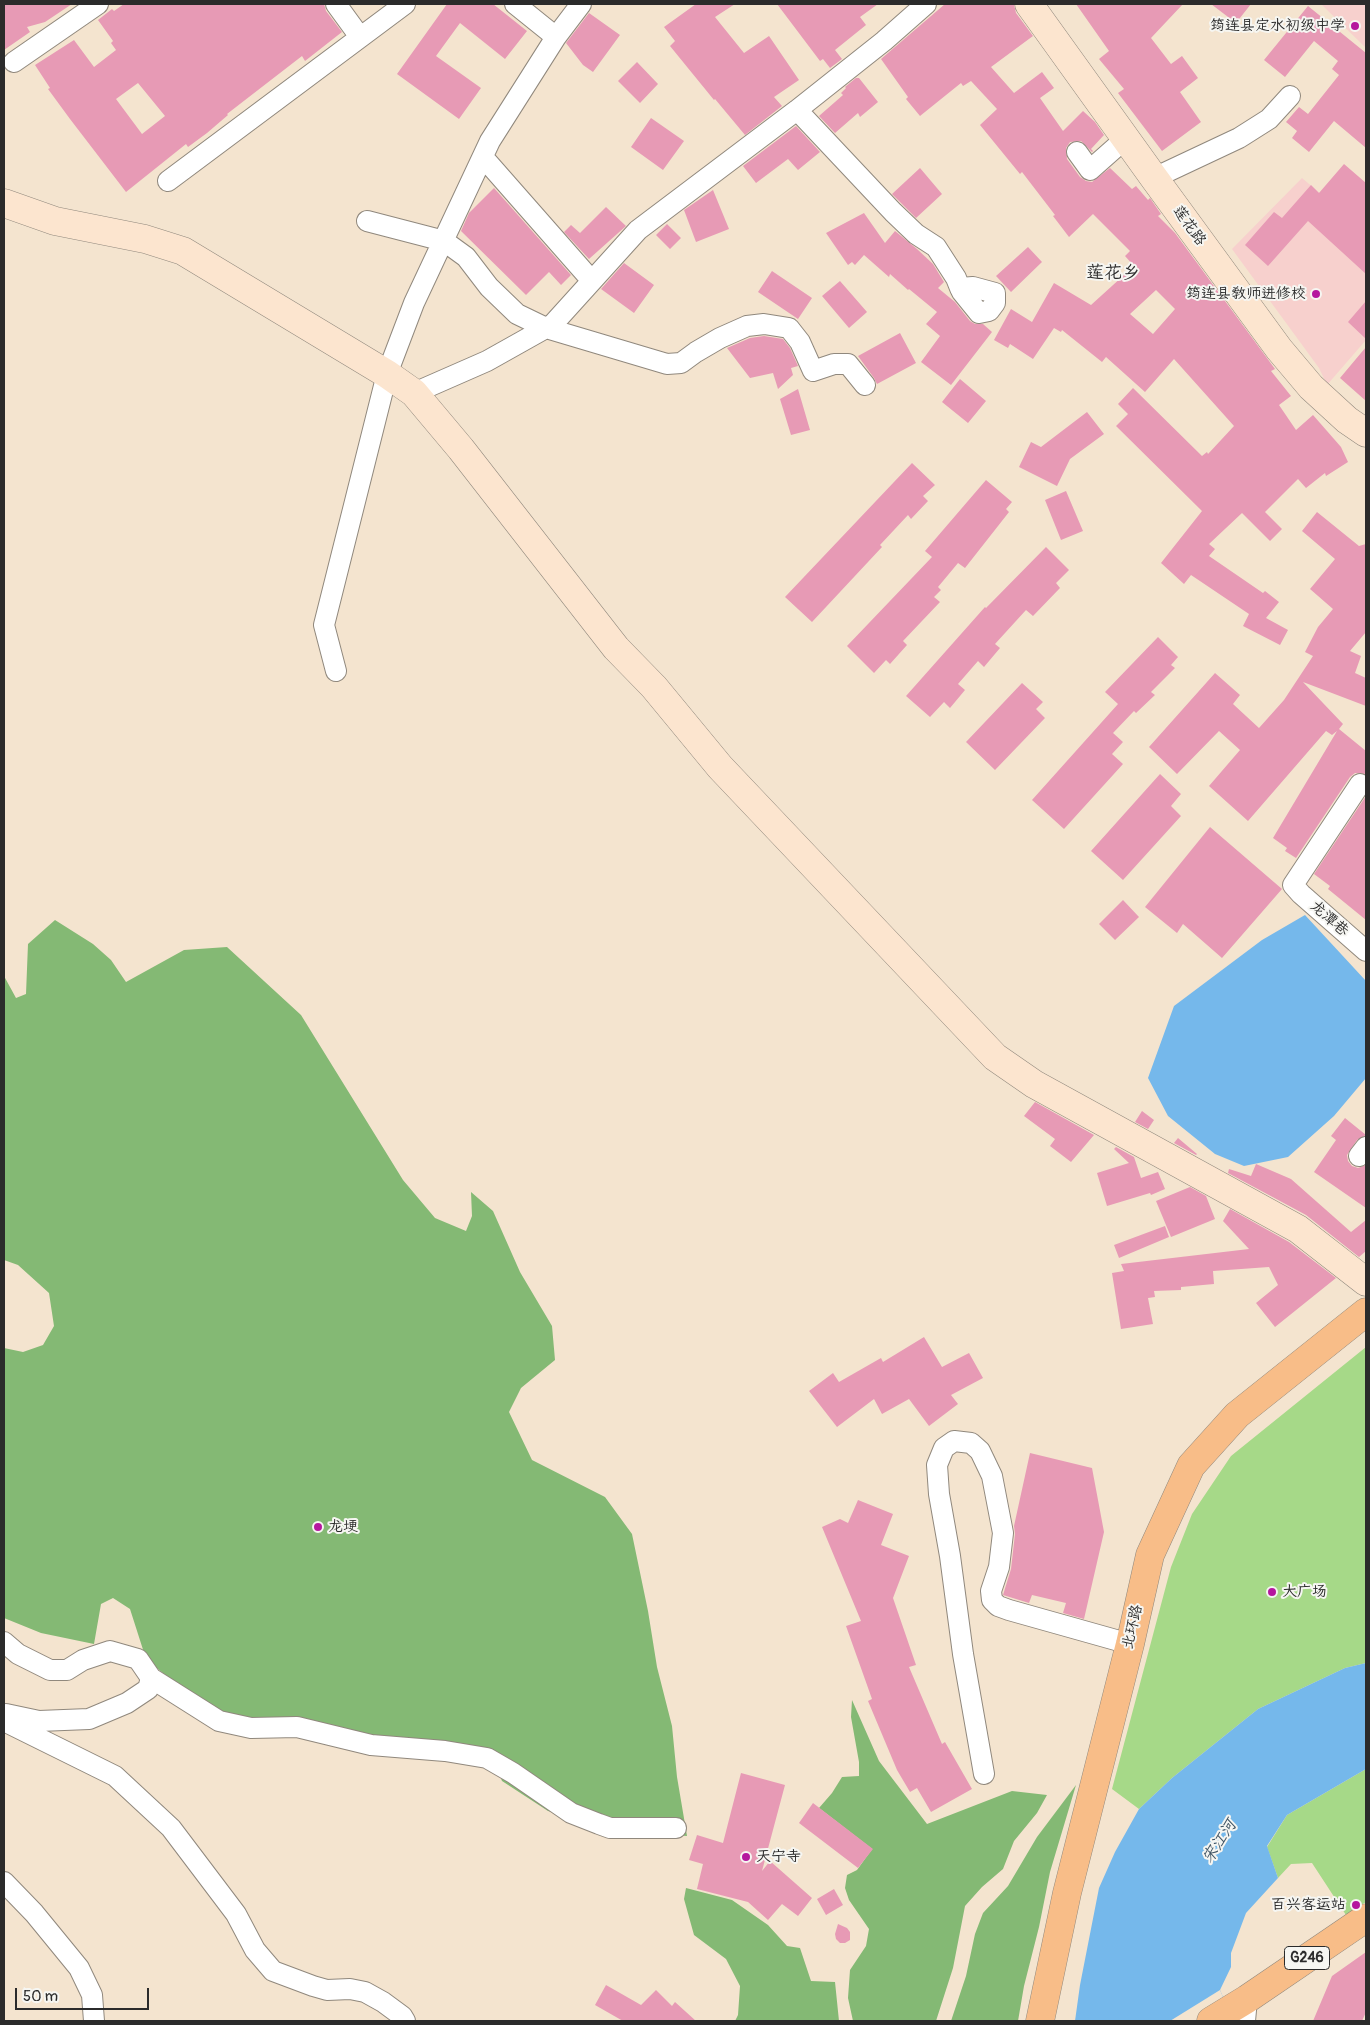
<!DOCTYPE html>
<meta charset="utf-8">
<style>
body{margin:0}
#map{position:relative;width:1370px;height:2025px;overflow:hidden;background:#f4e4cf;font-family:Pangolin,sans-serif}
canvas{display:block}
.frame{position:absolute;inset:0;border:5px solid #2b2b2b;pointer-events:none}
.scale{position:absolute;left:15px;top:1988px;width:134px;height:22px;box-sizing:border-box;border:2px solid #2b2b2b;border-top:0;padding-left:6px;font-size:15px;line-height:18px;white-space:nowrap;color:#2b2b2b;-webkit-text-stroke:4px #f6f6f2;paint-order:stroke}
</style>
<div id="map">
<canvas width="1370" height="2025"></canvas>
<div class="frame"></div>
<div class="scale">50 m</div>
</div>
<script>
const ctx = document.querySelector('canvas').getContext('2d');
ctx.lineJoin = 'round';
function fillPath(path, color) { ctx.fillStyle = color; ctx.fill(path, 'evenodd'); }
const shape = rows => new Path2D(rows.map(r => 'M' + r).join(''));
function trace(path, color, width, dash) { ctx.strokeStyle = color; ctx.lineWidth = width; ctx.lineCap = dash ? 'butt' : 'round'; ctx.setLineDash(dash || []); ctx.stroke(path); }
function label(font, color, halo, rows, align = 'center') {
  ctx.font = font + ' Pangolin,"LXGW WenKai TC",sans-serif'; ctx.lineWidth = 4; ctx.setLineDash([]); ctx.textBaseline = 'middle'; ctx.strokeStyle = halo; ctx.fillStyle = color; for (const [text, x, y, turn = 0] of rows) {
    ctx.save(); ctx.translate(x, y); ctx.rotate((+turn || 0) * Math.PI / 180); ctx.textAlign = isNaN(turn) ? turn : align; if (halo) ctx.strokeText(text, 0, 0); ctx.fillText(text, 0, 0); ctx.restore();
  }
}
const built = shape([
 [1321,4,1366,4,1366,48],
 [1302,178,1366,232,1366,340,1327,385,1319,368,1232,249]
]);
const green = shape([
 [1366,1347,1366,1663,1345,1668,1258,1709,1172,1778,1139,1809,1112,1789,1171,1567,1192,1514,1231,1456],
 [1366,1769,1366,1902,1346,1915,1312,1863,1291,1864,1278,1878,1267,1847,1287,1815]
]);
const forest = shape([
 [55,920,93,944,111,960,126,982,184,950,227,947,301,1015,403,1180,435,1218,466,1231,472,1216,471,1192,493,1211,520,1272,552,1326,555,1360,521,1388,509,1412,532,1460,605,1497,632,1534,648,1611,657,1667,672,1726,677,1777,687,1836,622,1831,548,1811,502,1781,500,1776,453,1751,232,1719,170,1679,146,1659,130,1609,113,1598,101,1604,94,1644,41,1633,4,1618,4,1348,23,1352,43,1345,54,1326,49,1293,18,1265,4,1260,4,976,16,998,26,994,28,944],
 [852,1700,879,1761,927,1824,1012,1791,1047,1795,1037,1813,1014,1841,1003,1869,982,1887,965,1906,953,1968,936,2021,853,2021,848,1998,850,1970,866,1946,869,1929,849,1900,845,1888,847,1875,857,1870,872,1849,819,1808,832,1793,842,1777,859,1776,859,1762,851,1717],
 [1076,1785,1050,1872,1039,1927,1024,1986,1018,2021,951,2021,966,1976,975,1934,983,1913,1008,1886,1037,1837],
 [686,1888,732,1900,768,1925,787,1946,800,1948,811,1981,835,1982,839,2021,735,2021,738,2015,740,1986,726,1959,694,1935,684,1899]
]);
const water = shape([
 [1305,915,1366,981,1366,1078,1334,1116,1288,1157,1244,1166,1215,1154,1168,1116,1148,1078,1174,1006,1262,940],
 [1366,1663,1366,1769,1287,1815,1267,1846,1278,1878,1246,1913,1231,1953,1231,1967,1220,1990,1233,2021,1075,2021,1080,1985,1099,1888,1115,1852,1139,1809,1172,1778,1258,1709,1345,1668]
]);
const pier = shape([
 [1220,1990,1233,2021,1170,2021]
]);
const building = shape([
 [4,4,72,4,45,22,27,27,30,32,4,50],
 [124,4,324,4,326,11,342,32,305,61,302,56,227,114,228,115,207,133,188,147,186,144,126,192,70,119,48,89,50,88,35,65,74,40,94,67,116,50,111,43,113,41,98,20,112,9,114,11],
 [138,83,165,116,142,134,116,99],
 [447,4,493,4,527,31,505,59,460,23,436,56,481,88,459,119,397,74],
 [696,4,735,4,715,17,744,53,769,36,799,80,774,97,782,106,745,135,715,99,714,100,670,46,675,41,664,27],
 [777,4,878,4,860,17,866,25,835,50,842,59,830,68,823,59,820,61],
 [945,4,1014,4,1016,13,1033,36,991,67,1014,93,1042,72,1054,88,1040,98,1063,131,1083,111,1095,122,1104,135,1091,149,1093,151,1092,152,1081,141,1070,142,1066,148,1067,159,1080,177,1086,181,1092,182,1110,168,1132,189,1136,186,1148,200,1150,198,1161,214,1158,216,1175,233,1275,369,1271,371,1291,396,1279,405,1296,430,1313,415,1341,447,1348,462,1326,476,1325,473,1306,488,1298,479,1265,512,1282,529,1270,541,1242,513,1209,544,1215,549,1209,556,1263,593,1265,591,1279,602,1266,618,1288,630,1280,645,1243,626,1249,614,1191,575,1184,584,1161,563,1202,511,1116,426,1128,414,1118,404,1133,388,1202,456,1207,452,1208,454,1234,426,1174,359,1145,392,1106,357,1102,362,1062,330,1061,332,1054,328,1033,359,1010,344,1008,348,994,340,1011,309,1032,322,1054,283,1091,305,1134,266,1125,256,1130,251,1093,214,1069,237,1053,216,1055,215,1022,172,1020,174,980,125,997,109,971,81,963,86,961,83,920,116,906,99,908,97,881,59],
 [1156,290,1175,309,1153,334,1130,314],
 [1076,4,1183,4,1151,38,1171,64,1182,56,1198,78,1180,92,1201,122,1162,151,1118,93,1124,89,1099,59,1109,51],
 [1211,4,1251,4,1236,23],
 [1308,6,1366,53,1366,148,1334,121,1309,152,1292,138,1297,131,1286,122,1299,107,1308,114,1339,75,1332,69,1338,61,1314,41,1285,77,1264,60],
 [589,13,620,35,593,72,583,65,566,43],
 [637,62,658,84,640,103,618,81],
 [856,78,859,78,878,102,860,117,858,113,835,133,819,116,843,95,841,93,846,88,845,87],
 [651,118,684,141,663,170,631,147],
 [796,126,820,152,798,170,788,159,756,183,743,166],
 [1344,164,1366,183,1366,274,1308,221,1268,266,1245,245,1274,212,1282,218,1311,185,1319,193],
 [920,168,942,194,916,218,892,194],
 [494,188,571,275,561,285,549,272,526,295,461,231,469,213],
 [713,190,729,229,696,242,684,210],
 [606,207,626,226,589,259,564,232,571,225,580,233],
 [864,213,885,243,895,231,917,249,933,264,944,282,938,288,955,302,970,321,975,324,983,324,992,332,951,385,921,362,940,336,926,324,937,312,909,289,908,290,890,274,889,277,864,255,855,265,852,262,848,265,826,233],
 [667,224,681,238,670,249,656,235],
 [1028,247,1042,262,1011,292,996,276],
 [624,263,654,285,634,313,601,289],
 [772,271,812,298,798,319,758,292],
 [840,281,867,312,849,328,822,296],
 [1366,301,1366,339,1348,322],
 [900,333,916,363,877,384,874,378,858,356],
 [764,336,783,339,790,348,798,366,791,368,793,375,778,389,773,373,750,378,727,348,750,338],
 [1366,347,1366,401,1340,378],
 [960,379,986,401,968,423,942,402],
 [798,389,810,430,791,435,780,399],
 [1087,412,1104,434,1070,459,1057,486,1019,467,1031,442,1041,447],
 [912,463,935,485,923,496,928,501,911,519,908,515,880,545,882,547,812,622,785,597],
 [986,480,1012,502,1006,509,1009,512,965,568,958,563,938,587,941,590,934,597,940,602,903,641,907,645,890,664,886,660,874,673,847,646,932,557,925,551],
 [1066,491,1083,531,1061,540,1045,500],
 [1317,512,1359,546,1366,544,1366,632,1350,651,1361,656,1355,673,1366,678,1366,706,1303,682,1343,724,1339,729,1366,751,1366,774,1355,773,1350,777,1296,858,1285,851,1287,848,1273,838,1337,731,1332,735,1326,731,1248,821,1209,786,1240,750,1219,731,1177,774,1149,747,1215,673,1240,695,1233,704,1259,728,1284,700,1313,656,1305,652,1318,627,1333,609,1310,589,1335,559,1302,531],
 [1046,547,1069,570,1056,583,1060,588,1033,616,1026,610,995,644,1000,648,984,667,978,661,958,684,965,690,950,708,944,702,930,717,906,696,985,607,986,608],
 [1158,637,1178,657,1171,665,1175,668,1151,692,1155,695,1136,713,1134,711,1113,733,1123,742,1112,754,1123,764,1064,829,1032,800,1118,704,1105,692],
 [1022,683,1043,702,1036,709,1045,718,995,770,966,742],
 [1160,774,1181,794,1171,806,1181,816,1123,880,1091,851],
 [1366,796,1366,920,1328,889,1330,886,1314,874],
 [1210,827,1282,889,1222,958,1183,924,1177,933,1145,907],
 [1123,900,1139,917,1115,940,1099,924],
 [1035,1102,1094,1135,1071,1162,1050,1146,1055,1139,1024,1116],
 [1142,1111,1154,1120,1148,1129,1135,1122],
 [1345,1118,1366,1135,1357,1140,1347,1155,1348,1161,1352,1166,1358,1168,1366,1165,1366,1208,1314,1172,1336,1140,1331,1136],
 [1178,1138,1197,1154,1196,1155,1174,1143],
 [1116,1147,1134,1157,1141,1178,1158,1172,1165,1189,1151,1195,1150,1193,1107,1206,1097,1173,1129,1163,1114,1149],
 [1256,1164,1291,1179,1351,1232,1366,1220,1366,1251,1359,1257,1306,1215,1228,1173,1229,1169,1251,1176],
 [1190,1187,1206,1196,1215,1219,1171,1237,1156,1201],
 [1230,1209,1289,1242,1336,1278,1275,1327,1256,1303,1278,1285,1269,1267,1213,1271,1214,1284,1181,1287,1181,1290,1154,1291,1155,1297,1148,1298,1153,1324,1121,1329,1112,1273,1124,1271,1121,1264,1249,1249,1223,1221],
 [1165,1226,1169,1237,1119,1258,1114,1245],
 [924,1337,942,1367,969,1353,983,1378,951,1395,958,1404,929,1426,909,1399,882,1414,874,1399,837,1427,809,1391,833,1373,839,1382,881,1358,883,1362],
 [1030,1453,1092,1468,1104,1532,1084,1619,1063,1613,1066,1603,1032,1595,1029,1603,1003,1595,1011,1569,1015,1534,1014,1526],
 [858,1500,893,1514,881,1545,909,1556,893,1598,916,1665,909,1667,942,1744,945,1742,972,1789,931,1812,917,1788,910,1792,897,1770,868,1701,872,1699,846,1626,861,1621,822,1527,840,1519,848,1523],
 [741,1773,785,1785,762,1871,770,1861,812,1898,798,1916,782,1904,768,1920,748,1902,697,1889,703,1864,689,1860,697,1835,723,1843],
 [813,1803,873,1849,858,1868,799,1823],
 [834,1889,843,1905,826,1915,817,1899],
 [838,1924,847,1928,850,1932,850,1940,845,1943,840,1943,836,1939,835,1934],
 [1366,1952,1366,2012,1362,2021,1313,2021,1332,1976],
 [606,1985,641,2005,656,1990,672,2006,675,2002,696,2021,623,2021,595,2005]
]);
const street = shape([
 [336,4,360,37],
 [515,4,556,37],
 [14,62,98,4],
 [797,110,893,212,916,234,936,247,956,278,960,288,962,292,979,313,989,311,995,303,995,293,973,287,960,288],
 [1077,152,1090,170,1125,139],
 [483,157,592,281],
 [1154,178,1239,138,1269,119,1290,96],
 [168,181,405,4],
 [367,221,444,241,466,257,489,287,517,314,546,328,667,364,681,363,696,352,720,338,747,326,764,324,789,328,800,342,813,371,834,364,848,364,865,385],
 [414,393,487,361,553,324,638,230,797,110,884,41,926,4],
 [336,671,324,625,387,374,414,303,490,141,556,37,581,4],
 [1360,784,1293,885,1301,894,1366,951],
 [1359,1156,1366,1147],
 [4,1642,18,1654,50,1670,67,1670,83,1660,110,1651,138,1659,151,1678,148,1689,127,1703,89,1719,39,1721,6,1714],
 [151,1678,219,1721,251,1728,297,1727,371,1745,445,1751,487,1758,513,1773,571,1813,599,1824,610,1828,676,1828],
 [4,1721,115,1776,171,1828,236,1914,255,1950,273,1971,313,1986,327,1990,350,1989,365,1992,383,2002,402,2016,405,2021],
 [984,1774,963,1654,950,1556,939,1494,937,1465,944,1448,954,1441,971,1443,980,1451,992,1476,1003,1533,999,1567,991,1591,992,1600,998,1606,1009,1610,1130,1644],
 [4,1882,34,1913,79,1968,92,1995,94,2021],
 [1245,2021,1247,1999]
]);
const secondary = shape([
 [1029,4,1154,178,1279,349,1311,387,1347,420,1366,433],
 [4,203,55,221,145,239,183,251,387,374,414,393,461,449,616,648,654,687,720,767,995,1057,1034,1084,1298,1229,1366,1282]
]);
const primary = shape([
 [1040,2021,1067,1893,1130,1644,1150,1555,1191,1466,1237,1415,1366,1312]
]);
const highway = shape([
 [1211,2021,1247,1999,1366,1918]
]);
const markers = [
 [1355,26,5,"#b5179e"],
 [1316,294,5,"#b5179e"],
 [318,1527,5,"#b5179e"],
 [1272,1592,5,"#b5179e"],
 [746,1857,5,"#b5179e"],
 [1356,1905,5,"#b5179e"]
];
const shields = [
 [1307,1958,45]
];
const shieldNames = [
 ["G246",1307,1958]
];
const poiNames = [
 ["筠连县定水初级中学",1345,26],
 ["筠连县教师进修校",1306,294],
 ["龙埂",328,1527,"left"],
 ["大广场",1282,1592,"left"],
 ["天宁寺",756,1857,"left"],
 ["百兴客运站",1346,1905]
];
const streetNames = [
 ["莲花路",1189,226,54],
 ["龙潭巷",1329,919,41],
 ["北环路",1133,1627,-77]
];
const waterNames = [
 ["宋江河",1220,1842,-57]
];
const quarterNames = [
 ["莲花乡",1113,273]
];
fillPath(built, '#f7d0cd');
fillPath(green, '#a6d988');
fillPath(forest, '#84b974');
fillPath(water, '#75b8eb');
fillPath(pier, '#f4e4cf');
fillPath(building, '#e79ab5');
trace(street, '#90887d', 22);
trace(secondary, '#90887d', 29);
trace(primary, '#90887d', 29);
trace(highway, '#90887d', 29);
trace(street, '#fff', 20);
trace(secondary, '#fce5cf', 28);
trace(primary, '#f8bd88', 28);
trace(highway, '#f8bd88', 28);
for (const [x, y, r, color] of markers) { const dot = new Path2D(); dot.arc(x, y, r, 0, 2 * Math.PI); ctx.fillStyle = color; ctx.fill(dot); trace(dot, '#f6f6f2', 2); }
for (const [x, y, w] of shields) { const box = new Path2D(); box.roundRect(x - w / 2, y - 11.5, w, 23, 4); ctx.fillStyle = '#f6f6f2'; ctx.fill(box); trace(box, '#2b2b2b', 1); }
label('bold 14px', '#2b2b2b', null, shieldNames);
label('15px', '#2b2b2b', '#f6f6f2', poiNames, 'right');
label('15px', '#2b2b2b', '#f6f6f2', streetNames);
label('italic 16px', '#415565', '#f6f6f2', waterNames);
label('18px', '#2b2b2b', '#f6f6f2', quarterNames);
</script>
